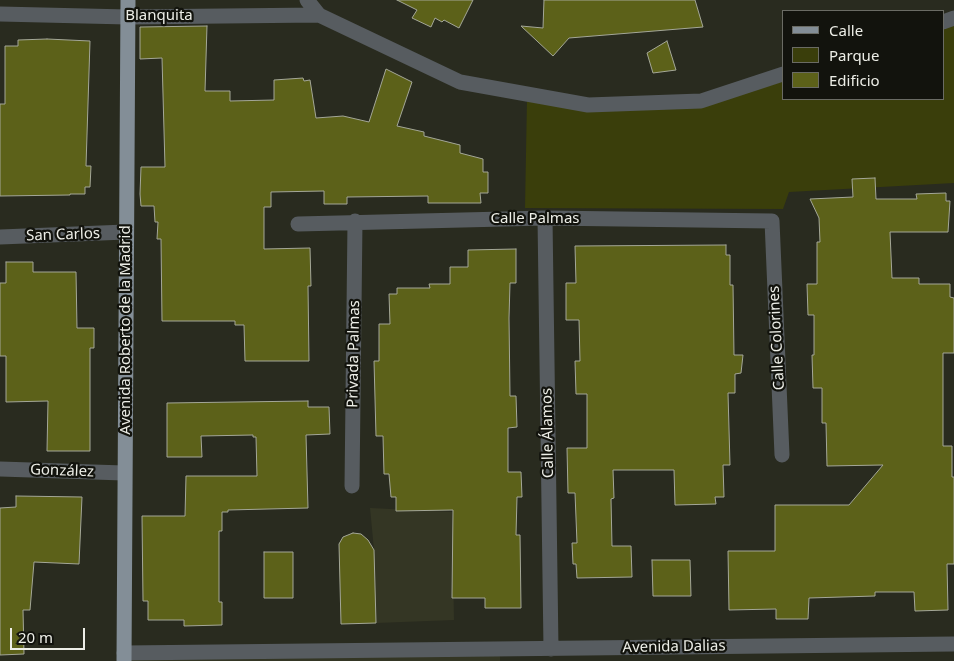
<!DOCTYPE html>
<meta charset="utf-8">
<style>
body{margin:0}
#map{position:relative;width:954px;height:661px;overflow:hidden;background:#292b1f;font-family:"Noto Sans",sans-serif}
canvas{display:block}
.legend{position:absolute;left:782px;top:10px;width:162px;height:90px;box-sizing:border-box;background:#12130d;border:1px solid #6a6b64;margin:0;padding:6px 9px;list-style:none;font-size:15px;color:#edeee7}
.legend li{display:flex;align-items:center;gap:10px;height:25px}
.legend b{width:25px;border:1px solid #6a6b64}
.scale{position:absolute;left:10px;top:628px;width:75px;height:22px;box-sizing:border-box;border:2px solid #edeee7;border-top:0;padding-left:6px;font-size:15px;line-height:18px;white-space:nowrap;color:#edeee7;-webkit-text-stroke:4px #12130d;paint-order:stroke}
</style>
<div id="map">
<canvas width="954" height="661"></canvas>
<ul class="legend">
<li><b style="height:6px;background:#838e97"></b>Calle</li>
<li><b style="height:14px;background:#3a3e0b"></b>Parque</li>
<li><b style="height:14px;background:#5c6119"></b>Edificio</li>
</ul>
<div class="scale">20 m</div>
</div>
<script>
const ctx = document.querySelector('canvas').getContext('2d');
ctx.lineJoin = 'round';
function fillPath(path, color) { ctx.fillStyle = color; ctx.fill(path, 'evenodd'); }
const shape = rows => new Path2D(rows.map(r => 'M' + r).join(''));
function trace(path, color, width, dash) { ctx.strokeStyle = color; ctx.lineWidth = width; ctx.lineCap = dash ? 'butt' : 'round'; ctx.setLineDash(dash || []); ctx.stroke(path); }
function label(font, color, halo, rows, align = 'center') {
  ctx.font = font + ' "Noto Sans",sans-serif'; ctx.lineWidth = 4.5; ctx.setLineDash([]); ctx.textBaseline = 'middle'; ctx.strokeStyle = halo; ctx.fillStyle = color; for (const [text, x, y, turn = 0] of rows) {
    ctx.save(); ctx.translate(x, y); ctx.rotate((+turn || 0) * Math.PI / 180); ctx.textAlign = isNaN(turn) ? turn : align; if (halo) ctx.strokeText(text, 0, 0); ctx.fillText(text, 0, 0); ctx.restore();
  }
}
const built = shape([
 [370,508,452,512,454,620,376,623,374,550],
 [500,651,500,661,119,661,119,657]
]);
const green = shape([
 [954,20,954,183,789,192,783,209,525,208,527,99,633,106,783,79,783,99,943,99,943,24]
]);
const building = shape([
 [397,0,473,0,459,28,444,20,442,22,435,18,431,27,412,18,417,10,397,0],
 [544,0,695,0,703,27,569,38,553,56,521,26,543,28,544,0],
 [207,26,205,91,230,91,230,101,274,100,274,80,303,78,304,81,310,80,316,118,343,116,369,122,386,69,412,82,397,126,424,132,424,136,460,145,460,153,483,159,483,172,488,172,488,193,480,193,481,203,428,203,428,196,347,197,347,204,324,204,324,191,271,192,271,207,264,207,264,249,310,248,311,286,308,286,309,361,245,361,244,325,235,325,235,321,162,321,161,239,157,239,158,222,155,222,154,206,141,206,140,194,141,167,165,167,162,58,140,59,140,27,207,26],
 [47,39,90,41,86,166,91,166,90,187,85,187,85,194,70,194,70,195,0,196,0,104,5,104,5,46,18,46,18,40,47,39],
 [667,41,676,70,653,73,647,53,667,41],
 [875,178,876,199,917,199,916,194,946,193,946,201,950,201,948,232,890,232,892,278,919,278,919,284,950,284,950,297,954,298,954,353,943,353,943,446,952,446,952,477,954,477,954,564,947,564,948,610,915,611,914,592,875,592,875,596,809,598,808,619,776,619,776,609,729,610,728,551,775,551,775,505,849,505,883,465,827,466,826,423,822,423,822,388,813,388,812,355,814,355,814,315,808,315,807,284,817,284,817,242,820,242,819,218,810,199,853,197,852,179,875,178],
 [726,245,726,255,730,255,730,285,733,285,734,355,743,355,741,373,735,374,735,393,728,393,730,465,723,465,724,497,715,497,716,504,675,505,674,470,613,470,614,498,611,499,612,546,631,546,632,577,577,578,576,564,573,564,572,543,577,543,575,493,568,493,567,448,587,448,587,394,576,394,575,361,580,361,579,320,566,320,566,283,576,283,575,246,726,245],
 [516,249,516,283,510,283,509,318,510,396,516,396,517,427,508,428,508,472,521,472,522,497,517,497,516,535,520,535,521,608,485,608,485,598,452,598,453,510,396,511,396,497,391,497,389,474,384,474,383,436,376,436,374,361,379,361,379,324,390,324,389,294,397,294,397,288,430,288,429,284,450,284,450,267,468,267,468,250,516,249],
 [6,262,33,262,33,272,76,272,77,328,94,328,94,348,90,348,90,451,47,451,48,401,6,402,6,356,0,356,0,283,6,283,6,262],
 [308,401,308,407,329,407,330,434,306,435,308,508,228,510,228,512,222,512,222,531,219,531,219,602,222,602,222,625,184,626,184,620,148,620,148,601,143,601,142,516,185,516,186,476,257,476,256,437,253,437,253,435,201,436,202,457,167,457,167,403,308,401],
 [16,496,82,497,79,564,34,562,30,610,23,610,24,654,0,655,0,508,16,507,16,496],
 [353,533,361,534,368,540,374,550,376,623,341,624,339,544,343,537,353,533],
 [264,552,293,552,293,598,264,598,264,552],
 [652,560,690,560,691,596,653,596,652,560]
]);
const minor = shape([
 [307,0,319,15],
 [0,14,128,17,319,15,460,82,588,105,701,101,783,74],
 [943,22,954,18],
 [545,218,551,649],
 [298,224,545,218,772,221,782,455],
 [0,237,126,232],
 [0,469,124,473],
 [352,486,355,221],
 [124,653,954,644]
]);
const primary = shape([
 [124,661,128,0]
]);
const streetNames = [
 ["Blanquita",159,16],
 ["Calle Palmas",535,219],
 ["San Carlos",63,235,-2],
 ["Avenida Roberto de la Madrid",126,330,-90],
 ["Calle Colorines",777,338,-93],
 ["Privada Palmas",354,354,-89],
 ["Calle Álamos",548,433,-91],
 ["González",62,471,2],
 ["Avenida Dalias",674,647,-1]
];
fillPath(built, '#343624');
fillPath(green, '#3a3e0b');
fillPath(building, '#5c6119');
trace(building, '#a4a798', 1);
trace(minor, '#575c60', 15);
trace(primary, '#838e97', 15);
label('15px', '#edeee7', '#12130d', streetNames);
</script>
